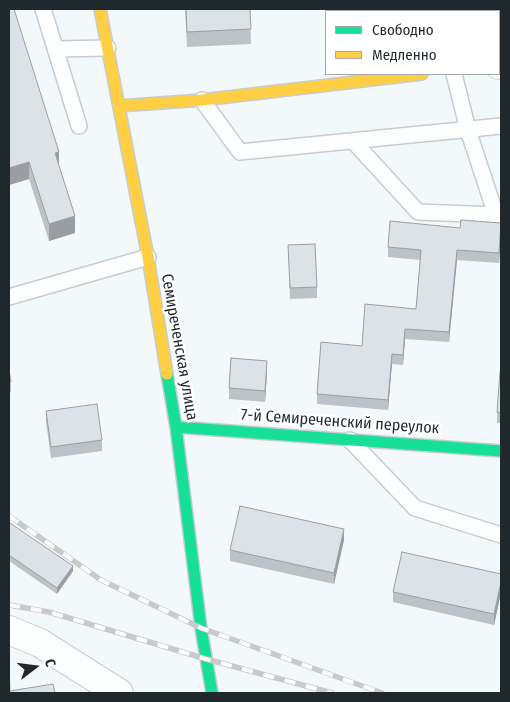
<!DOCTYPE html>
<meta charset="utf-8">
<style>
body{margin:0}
#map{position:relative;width:510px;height:702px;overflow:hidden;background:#f3f9fa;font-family:"Fira Sans Condensed",sans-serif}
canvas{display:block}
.frame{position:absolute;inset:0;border:10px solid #1f282c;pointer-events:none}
.legend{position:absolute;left:325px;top:10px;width:175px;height:65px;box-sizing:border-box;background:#fff;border:1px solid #a5a9ab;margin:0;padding:6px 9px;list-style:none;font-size:15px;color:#1f282c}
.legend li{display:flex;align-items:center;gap:10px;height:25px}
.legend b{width:25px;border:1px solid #a5a9ab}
.north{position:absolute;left:10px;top:642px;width:50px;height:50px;-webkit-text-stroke:4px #fff;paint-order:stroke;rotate:75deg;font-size:14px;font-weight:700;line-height:20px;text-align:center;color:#1f282c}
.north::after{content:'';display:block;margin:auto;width:18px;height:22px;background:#1f282c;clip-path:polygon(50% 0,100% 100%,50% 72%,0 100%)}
</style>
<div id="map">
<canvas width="510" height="702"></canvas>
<div class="frame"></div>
<ul class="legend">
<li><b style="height:6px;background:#16e098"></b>Свободно</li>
<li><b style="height:6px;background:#ffcf43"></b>Медленно</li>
</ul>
<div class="north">С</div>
</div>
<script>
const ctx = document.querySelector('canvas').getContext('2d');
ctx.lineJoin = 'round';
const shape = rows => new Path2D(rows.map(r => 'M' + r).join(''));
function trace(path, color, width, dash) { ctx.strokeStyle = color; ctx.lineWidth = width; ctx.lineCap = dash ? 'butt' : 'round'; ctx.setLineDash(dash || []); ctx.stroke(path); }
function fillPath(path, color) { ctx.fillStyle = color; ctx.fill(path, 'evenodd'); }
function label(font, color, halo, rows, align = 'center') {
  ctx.font = font + ' "Fira Sans Condensed",sans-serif'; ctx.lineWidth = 5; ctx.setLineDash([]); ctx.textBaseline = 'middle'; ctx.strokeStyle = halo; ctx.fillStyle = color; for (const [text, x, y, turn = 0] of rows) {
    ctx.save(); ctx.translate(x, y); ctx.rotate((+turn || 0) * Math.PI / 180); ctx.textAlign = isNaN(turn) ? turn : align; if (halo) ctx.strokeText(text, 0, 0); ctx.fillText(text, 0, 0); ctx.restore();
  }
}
const lane = shape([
 [43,9,79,126],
 [56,49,108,48],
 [454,74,468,130,496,215,501,216],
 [202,100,240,152,501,126],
 [353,141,418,212,496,215],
 [9,297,148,257],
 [350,440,415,508,501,535]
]);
const street = shape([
 [499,65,501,65],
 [9,630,40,643,119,693]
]);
const fast = shape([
 [167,374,176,427,201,628,212,693],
 [176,427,501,451]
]);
const slow = shape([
 [100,9,148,257,167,374],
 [119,106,202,100,422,74]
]);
const rail = shape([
 [9,516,101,580,201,628,382,693],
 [9,605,49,612,206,659,332,693]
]);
const wall = shape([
 [9,9,59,167,75,233,49,241,29,179,9,185],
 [185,9,250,9,251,44,187,47],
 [501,223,501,234,499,263,457,260,449,342,405,339,403,365,392,364,388,410,317,404,317,394,362,346,416,309,420,260,388,257,388,247],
 [288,245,317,287,317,298,290,299],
 [9,370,11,382,11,392,9,393],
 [267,372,265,402,229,399,229,388],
 [501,372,501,423,497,423,497,412],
 [46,411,102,440,102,451,51,458,46,422],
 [9,525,73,571,57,594,9,561],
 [344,540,334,584,230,561,230,550],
 [501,574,501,593,494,625,393,602,393,592]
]);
const shadedWall = shape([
 [59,152,59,169,55,153],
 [29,162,29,179,9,185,9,168],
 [75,216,75,233,49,241,49,224],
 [501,224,501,234,499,263,499,253],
 [457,250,457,260,449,342,449,332],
 [405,329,405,339,403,365,403,355],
 [392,354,392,364,388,410,388,400],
 [267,361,267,372,265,402,265,391],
 [344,529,344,540,334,584,334,573],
 [73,566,73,571,57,594,57,588],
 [501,582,501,593,494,625,494,614]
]);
const building = shape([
 [9,9,14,9,59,152,55,153,75,216,49,224,29,162,9,168,9,9],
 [186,9,250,9,251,29,187,32,186,9],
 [346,9,388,9,388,11,347,11,346,9],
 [461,220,501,223,499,253,457,250,449,332,405,329,403,355,392,354,388,400,317,394,321,342,362,346,365,304,416,309,421,250,388,247,390,221,460,228,461,220],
 [315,244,317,287,290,288,288,245,315,244],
 [231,358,267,361,265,391,229,388,231,358],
 [9,370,11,382,9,382,9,370],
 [500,372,501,372,501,413,497,412,500,372],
 [97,404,102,440,51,447,46,411,97,404],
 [240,506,344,529,334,573,230,550,240,506],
 [10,523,73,566,57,588,9,555,9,525,10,523],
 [402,552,501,574,501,582,494,614,393,592,402,552],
 [9,664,10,691,53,684,55,693,9,693,9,664]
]);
const streetNames = [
 ["Семиреченская улица",179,347,80],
 ["7-й Семиреченский переулок",340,422,4]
];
trace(lane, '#c5cccf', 18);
trace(street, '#c5cccf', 30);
trace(fast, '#c5cccf', 14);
trace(slow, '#c5cccf', 14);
trace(lane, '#fdfefe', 15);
trace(street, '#fdfefe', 28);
trace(fast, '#16e098', 11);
trace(slow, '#ffcf43', 11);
trace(rail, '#c7c9ca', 5.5);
trace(rail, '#fff', 4, [11]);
fillPath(wall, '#bdc2c8');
fillPath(shadedWall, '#9a9ea2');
fillPath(building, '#dce2e8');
trace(building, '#9a9ea2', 1);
label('16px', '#1f282c', '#fff', streetNames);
</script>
